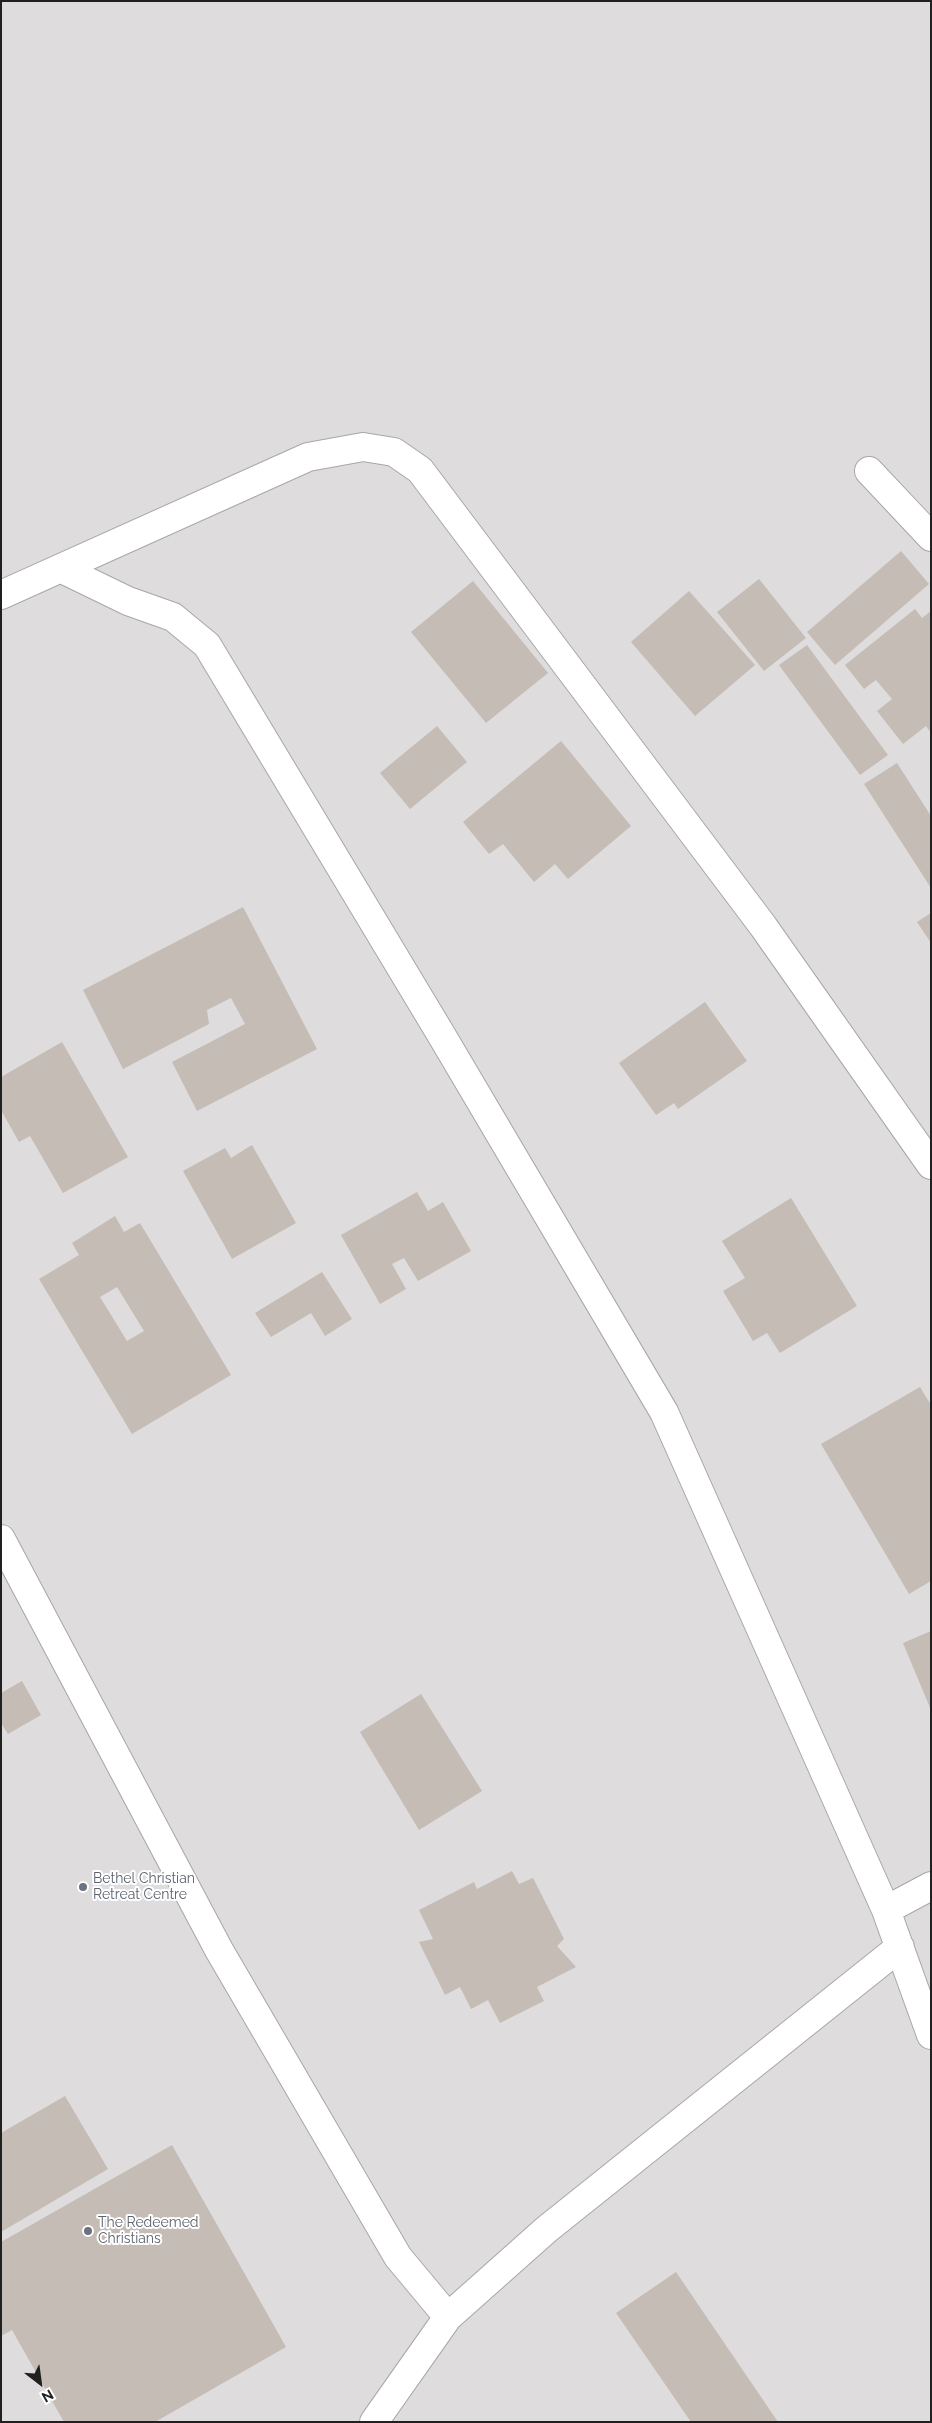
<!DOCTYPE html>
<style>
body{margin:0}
#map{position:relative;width:932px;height:2423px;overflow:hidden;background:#f0ece6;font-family:Raleway,sans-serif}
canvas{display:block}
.frame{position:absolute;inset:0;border:2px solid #202020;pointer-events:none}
.north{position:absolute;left:15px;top:2358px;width:50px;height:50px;-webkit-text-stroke:4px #fff;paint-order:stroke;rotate:150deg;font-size:14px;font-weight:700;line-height:20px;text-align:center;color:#202020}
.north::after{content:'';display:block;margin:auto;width:18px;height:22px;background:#202020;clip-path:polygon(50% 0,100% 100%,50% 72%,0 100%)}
</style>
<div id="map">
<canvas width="932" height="2423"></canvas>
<div class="frame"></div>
<div class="north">N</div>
</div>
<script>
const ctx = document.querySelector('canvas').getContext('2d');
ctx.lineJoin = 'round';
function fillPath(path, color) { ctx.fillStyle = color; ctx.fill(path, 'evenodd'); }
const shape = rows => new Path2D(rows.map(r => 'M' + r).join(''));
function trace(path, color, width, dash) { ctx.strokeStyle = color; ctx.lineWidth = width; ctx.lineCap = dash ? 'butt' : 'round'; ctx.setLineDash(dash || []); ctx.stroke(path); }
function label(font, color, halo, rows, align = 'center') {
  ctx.font = font + ' Raleway,sans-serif'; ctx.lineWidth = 4; ctx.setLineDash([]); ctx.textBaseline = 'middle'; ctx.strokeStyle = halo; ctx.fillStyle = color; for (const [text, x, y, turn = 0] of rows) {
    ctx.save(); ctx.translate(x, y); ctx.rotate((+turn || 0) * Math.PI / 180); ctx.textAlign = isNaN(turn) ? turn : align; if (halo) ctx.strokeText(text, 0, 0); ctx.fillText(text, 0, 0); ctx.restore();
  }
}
const residential = shape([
 [1,1,931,1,931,2422,1,2422]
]);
const building = shape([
 [901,551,929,584,835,665,807,632],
 [759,579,806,638,764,671,717,612],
 [473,581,548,673,486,723,411,632],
 [689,591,755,665,695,716,631,642],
 [915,609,922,618,931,611,931,733,926,726,903,744,877,711,892,699,876,680,864,689,845,665],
 [807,645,888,755,860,775,779,665],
 [437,726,467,762,410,809,380,773],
 [561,741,631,826,568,879,555,864,534,882,503,844,489,854,463,822],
 [897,763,931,816,931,888,864,784],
 [243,907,317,1049,197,1111,172,1062,245,1024,231,998,207,1010,209,1024,123,1069,83,990],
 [931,913,931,943,917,922],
 [705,1002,747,1061,678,1109,674,1103,656,1115,619,1063],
 [62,1042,128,1157,63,1193,30,1136,19,1142,1,1110,1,1077],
 [252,1145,296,1223,232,1259,183,1171,225,1148,231,1158],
 [417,1192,428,1211,443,1202,471,1251,418,1281,404,1258,392,1264,406,1289,380,1304,341,1235],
 [791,1198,857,1306,780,1353,767,1333,753,1341,723,1291,745,1278,722,1241],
 [115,1216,124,1232,140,1223,231,1375,132,1434,39,1279,79,1255,72,1243],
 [117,1287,144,1331,127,1341,100,1297],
 [322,1272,352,1319,325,1336,311,1313,271,1337,255,1313],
 [920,1387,931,1405,931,1581,909,1594,821,1444],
 [931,1631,931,1710,903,1643],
 [22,1681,41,1715,8,1734,1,1723,1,1693],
 [421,1694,482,1791,419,1830,360,1732],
 [512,1871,519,1884,533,1878,564,1939,557,1946,576,1967,537,1987,544,2001,500,2023,488,2000,471,2009,460,1987,445,1995,419,1942,433,1939,419,1910,474,1882,477,1889],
 [65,2096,108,2169,1,2232,1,2133],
 [172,2145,286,2347,155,2422,64,2422,12,2330,1,2336,1,2242],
 [676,2272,778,2422,691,2422,616,2313]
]);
const minor = shape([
 [869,471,931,537],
 [62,569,128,601,173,617,207,645,442,1036,664,1412,886,1910,931,2035],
 [1,595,308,457,363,447,394,452,420,470,763,926,931,1165],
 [1,1539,219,1950,398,2257,448,2317],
 [886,1910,931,1886],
 [374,2422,448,2317,547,2229,900,1947]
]);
const markers = [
 [83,1887,5,"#6b7280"],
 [88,2231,5,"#6b7280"]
];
const worshipNames = [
 ["Bethel Christian",93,1879],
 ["Retreat Centre",93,1895],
 ["The Redeemed",98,2223],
 ["Christians",98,2239]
];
fillPath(residential, '#dedcdd');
fillPath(building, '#c5bcb5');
trace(minor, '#a7a7a7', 30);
trace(minor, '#fff', 28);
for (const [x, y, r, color] of markers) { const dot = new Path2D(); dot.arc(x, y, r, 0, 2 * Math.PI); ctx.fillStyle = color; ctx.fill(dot); trace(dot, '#fff', 2); }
label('14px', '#5b616d', '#fff', worshipNames, 'left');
</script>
